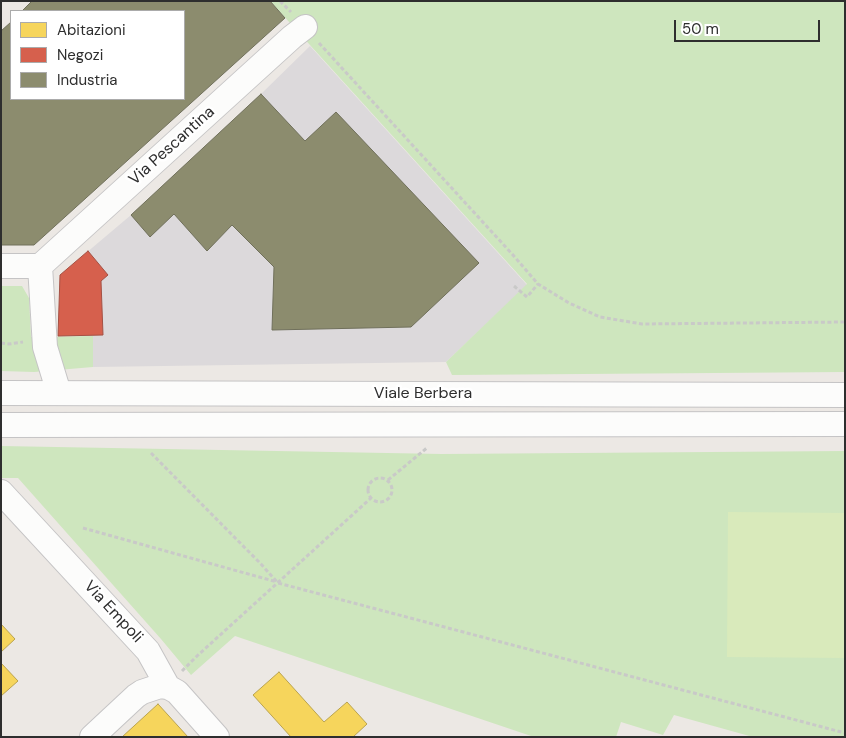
<!DOCTYPE html>
<style>
body{margin:0}
#map{position:relative;width:846px;height:738px;overflow:hidden;background:#ece8e4;font-family:"DM Sans",sans-serif}
canvas{display:block}
.frame{position:absolute;inset:0;border:2px solid #2e2e2e;pointer-events:none}
.legend{position:absolute;left:10px;top:10px;width:175px;height:90px;box-sizing:border-box;background:#fff;border:1px solid #ababab;margin:0;padding:6px 9px;list-style:none;font-size:15px;color:#2e2e2e}
.legend li{display:flex;align-items:center;gap:10px;height:25px}
.legend b{width:25px;border:1px solid #ababab}
.scale{position:absolute;left:674px;top:20px;width:146px;height:22px;box-sizing:border-box;border:2px solid #2e2e2e;border-top:0;padding-left:6px;font-size:15px;line-height:18px;white-space:nowrap;color:#2e2e2e;-webkit-text-stroke:4px #fff;paint-order:stroke}
</style>
<div id="map">
<canvas width="846" height="738"></canvas>
<div class="frame"></div>
<ul class="legend">
<li><b style="height:14px;background:#f6d55c"></b>Abitazioni</li>
<li><b style="height:14px;background:#d6604d"></b>Negozi</li>
<li><b style="height:14px;background:#8c8c6e"></b>Industria</li>
</ul>
<div class="scale">50 m</div>
</div>
<script>
const ctx = document.querySelector('canvas').getContext('2d');
ctx.lineJoin = 'round';
function fillPath(path, color) { ctx.fillStyle = color; ctx.fill(path, 'evenodd'); }
const shape = rows => new Path2D(rows.map(r => 'M' + r).join(''));
function trace(path, color, width, dash) { ctx.strokeStyle = color; ctx.lineWidth = width; ctx.lineCap = dash ? 'butt' : 'round'; ctx.setLineDash(dash || []); ctx.stroke(path); }
function label(font, color, halo, rows, align = 'center') {
  ctx.font = font + ' "DM Sans",sans-serif'; ctx.lineWidth = 5; ctx.setLineDash([]); ctx.textBaseline = 'middle'; ctx.strokeStyle = halo; ctx.fillStyle = color; for (const [text, x, y, turn = 0] of rows) {
    ctx.save(); ctx.translate(x, y); ctx.rotate((+turn || 0) * Math.PI / 180); ctx.textAlign = isNaN(turn) ? turn : align; if (halo) ctx.strokeText(text, 0, 0); ctx.fillText(text, 0, 0); ctx.restore();
  }
}
const industrial = shape([
 [310,46,527,285,446,362,93,367,92,336,58,336,60,275,131,215,261,94]
]);
const green = shape([
 [270,1,845,1,845,372,452,375,446,362,527,284],
 [1,286,22,286,29,298,31,337,93,336,93,367,34,372,1,371],
 [1,446,442,454,845,451,845,737,753,737,674,715,663,735,621,722,616,737,534,737,235,636,191,675,161,639,18,478,1,478]
]);
const pitch = shape([
 [728,512,845,513,845,658,727,657]
]);
const homes = shape([
 [1,624,15,639,1,652,1,624],
 [1,663,18,681,1,696,1,663],
 [279,672,324,722,347,702,367,724,353,737,291,737,253,695,279,672],
 [158,704,188,737,122,737,158,704]
]);
const shops = shape([
 [88,251,108,275,101,281,103,335,58,336,60,275,88,251]
]);
const industry = shape([
 [32,1,270,1,285,18,34,245,1,245,1,31,11,22,11,99,184,99,184,11,22,11,32,1],
 [261,94,305,141,336,112,479,263,411,327,272,330,274,267,232,225,207,251,174,214,150,237,131,215,261,94]
]);
const path = shape([
 [280,1,291,12],
 [319,43,513,255,538,284,569,303,600,317,642,324,845,322],
 [514,286,527,297,538,284],
 [1,343,9,344,23,342],
 [151,453,260,563,278,583,845,733],
 '368 490a12 12 0 1 1 24 0a12 12 0 1 1-24 0Z',
 [388,480,428,447],
 [83,528,277,582],
 [182,671,197,656,371,498]
]);
const minor = shape([
 [1,266,40,266],
 [40,266,292,37,305,27],
 [40,266,45,347,59,393],
 [1,393,845,395],
 [1,425,845,424],
 [1,492,148,651,168,687,177,692,217,737],
 [92,737,136,696,142,692,160,686,168,687]
]);
const streetNames = [
 ["Via Pescantina",172,146,-42],
 ["Viale Berbera",423,394],
 ["Via Empoli",113,612,47]
];
fillPath(industrial, '#dcd9db');
fillPath(green, '#cee6be');
fillPath(pitch, '#d9eabb');
fillPath(homes, '#f6d55c');
trace(homes, '#baa34e', 1);
fillPath(shops, '#d6604d');
trace(shops, '#a45144', 1);
fillPath(industry, '#8c8c6e');
trace(industry, '#70705b', 1);
trace(minor, '#c5c4c5', 26);
trace(path, '#c9c9c8', 3, [4, 2.5]);
trace(minor, '#fcfcfb', 24);
label('16px', '#2e2e2e', '#fff', streetNames);
</script>
